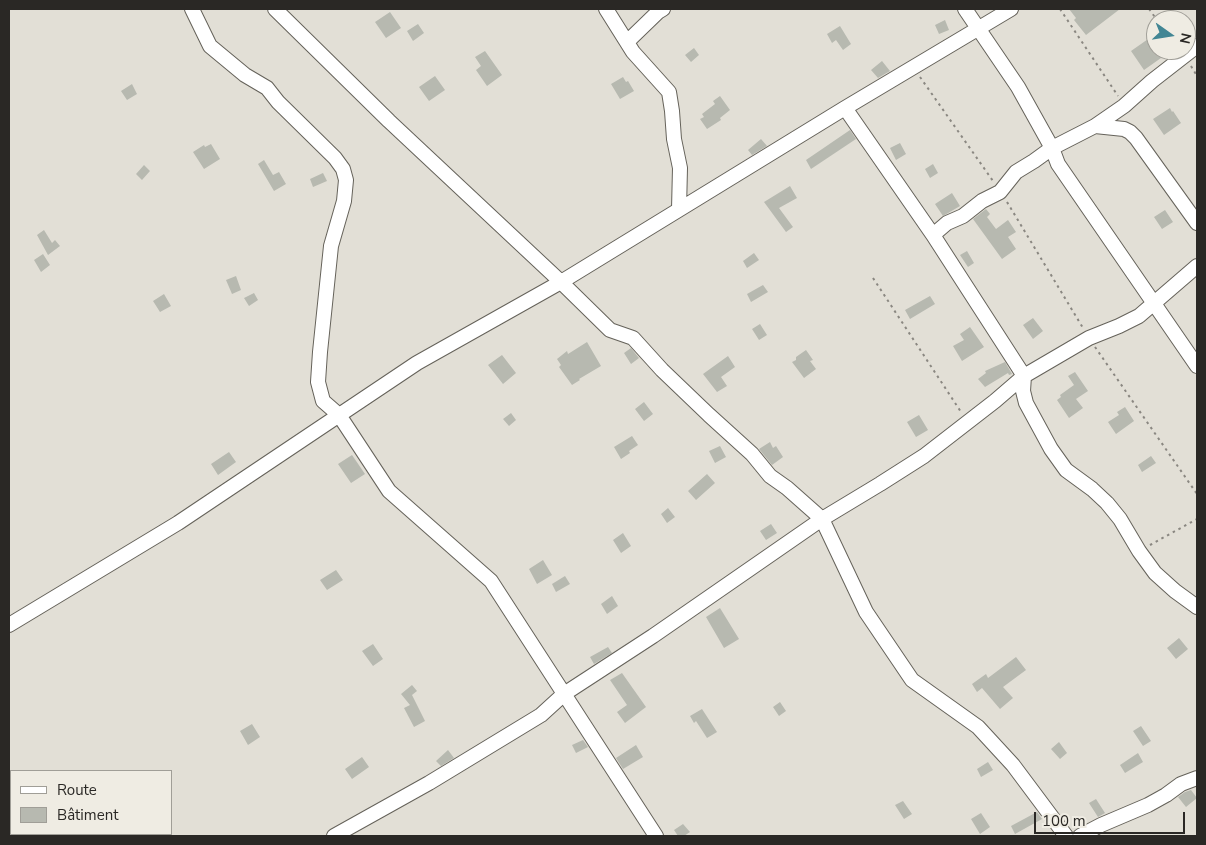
<!DOCTYPE html>
<meta charset="utf-8">
<style>
body{margin:0}
#map{position:relative;width:1206px;height:845px;overflow:hidden;background:#e2dfd6;font-family:"Nunito Sans",sans-serif}
canvas{display:block}
.frame{position:absolute;inset:0;border:10px solid #2a2825;pointer-events:none}
.legend{position:absolute;left:10px;top:770px;width:162px;height:65px;box-sizing:border-box;background:#efece3;border:1px solid #a09e97;margin:0;padding:6px 9px;list-style:none;font-size:15px;color:#2a2825}
.legend li{display:flex;align-items:center;gap:10px;height:25px}
.legend b{width:25px;border:1px solid #a09e97}
.north{position:absolute;left:1146px;top:10px;width:50px;height:50px;box-sizing:border-box;background:#efece3;border:1px solid #a09e97;border-radius:50%;rotate:103deg;font-size:14px;font-weight:700;line-height:20px;text-align:center;color:#2a2825}
.north::after{content:'';display:block;margin:auto;width:18px;height:22px;background:#428694;clip-path:polygon(50% 0,100% 100%,50% 72%,0 100%)}
.scale{position:absolute;left:1034px;top:812px;width:151px;height:22px;box-sizing:border-box;border:2px solid #2a2825;border-top:0;padding-left:6px;font-size:15px;line-height:18px;white-space:nowrap;color:#2a2825;-webkit-text-stroke:4px #efece3;paint-order:stroke}
</style>
<div id="map">
<canvas width="1206" height="845"></canvas>
<div class="frame"></div>
<ul class="legend">
<li><b style="height:6px;background:#fff"></b>Route</li>
<li><b style="height:14px;background:#b7b9b0"></b>Bâtiment</li>
</ul>
<div class="north">N</div>
<div class="scale">100 m</div>
</div>
<script>
const ctx = document.querySelector('canvas').getContext('2d');
ctx.lineJoin = 'round';
function fillPath(path, color) { ctx.fillStyle = color; ctx.fill(path, 'evenodd'); }
const shape = rows => new Path2D(rows.map(r => 'M' + r).join(''));
function trace(path, color, width, dash) { ctx.strokeStyle = color; ctx.lineWidth = width; ctx.lineCap = dash ? 'butt' : 'round'; ctx.setLineDash(dash || []); ctx.stroke(path); }
const building = shape([
 [1069,9,1120,9,1086,35,1074,20,1076,18],
 [390,12,401,28,386,38,375,22],
 [945,20,949,30,939,34,935,25],
 [418,24,424,33,413,41,407,31],
 [840,26,851,44,843,50,836,40,832,43,827,34],
 [1151,37,1156,45,1156,50,1157,50,1156,51,1161,58,1144,70,1131,51],
 [694,48,699,55,691,62,685,55],
 [485,51,502,75,487,86,476,70,481,66,475,57],
 [882,61,890,71,878,78,871,70],
 [435,76,445,90,429,101,419,87],
 [623,77,626,82,628,81,634,91,620,99,611,84],
 [132,84,137,94,127,100,121,91],
 [720,96,730,110,720,118,721,120,707,129,700,119,704,117,702,114,715,104,713,101],
 [1170,108,1172,112,1173,111,1181,123,1164,135,1153,119],
 [850,130,856,139,811,169,806,160],
 [761,139,767,146,752,155,748,150],
 [900,143,906,154,896,160,890,148],
 [211,144,220,159,204,169,193,152,204,145,205,147],
 [264,160,273,175,279,172,286,184,274,191,258,164],
 [933,164,938,173,930,178,925,169],
 [144,165,150,171,142,180,136,174],
 [323,173,327,181,313,187,310,179],
 [790,186,797,198,779,208,793,227,786,232,764,202],
 [952,193,960,206,943,216,935,204],
 [986,209,990,214,987,217,996,229,1008,220,1016,232,1008,237,1016,249,1002,259,973,219],
 [1165,210,1173,222,1162,229,1154,217],
 [44,230,52,243,55,240,60,246,48,255,37,235],
 [967,251,974,263,968,267,960,255],
 [754,253,759,260,747,268,743,261],
 [43,254,50,265,41,272,34,260],
 [236,276,241,290,232,294,226,280],
 [763,285,768,292,751,302,747,294],
 [254,293,258,300,249,306,244,298],
 [164,294,171,306,160,312,153,301],
 [930,296,935,304,910,319,905,310],
 [1033,318,1043,331,1033,339,1023,325],
 [760,324,767,335,759,340,752,329],
 [970,327,984,347,962,361,953,346,964,340,960,334],
 [587,342,601,366,579,379,580,380,572,385,559,367,561,365,557,359,567,351,568,354],
 [631,348,639,358,631,364,624,353],
 [806,350,813,360,810,361,816,369,804,378,792,362,796,360,796,357],
 [502,355,516,373,503,384,488,365],
 [728,356,735,367,721,377,727,386,717,392,703,374],
 [1005,362,1012,374,1009,375,1008,373,985,387,978,379,986,373,985,371],
 [1075,372,1088,391,1076,399,1083,408,1069,418,1057,400,1061,397,1060,395,1074,385,1068,376],
 [644,402,653,414,644,421,635,409],
 [1125,407,1134,421,1116,434,1108,422,1119,415,1117,412],
 [511,413,516,420,509,426,503,419],
 [919,415,928,430,916,437,907,422],
 [632,436,638,445,629,451,630,453,621,459,614,447],
 [770,442,773,448,776,446,783,457,772,465,759,449],
 [720,446,726,457,715,463,709,451],
 [229,452,236,462,218,475,211,464],
 [352,455,365,474,351,483,338,464],
 [1151,456,1156,463,1142,472,1138,465],
 [707,474,715,483,696,500,688,491],
 [668,508,675,517,667,523,661,514],
 [771,524,777,533,766,540,760,531],
 [623,533,631,546,621,553,613,540],
 [543,560,552,575,537,584,529,569],
 [336,570,343,580,327,590,320,580],
 [565,576,570,584,556,592,552,584],
 [612,596,618,606,607,614,601,604],
 [720,608,739,639,724,648,706,617],
 [1179,638,1188,649,1176,659,1167,648],
 [373,644,383,659,373,666,362,651],
 [608,647,612,653,594,664,590,657],
 [1016,657,1026,670,1003,687,1013,698,1000,709,982,688,977,692,972,684,986,674,988,678],
 [622,673,646,707,625,723,617,712,627,705,610,680],
 [412,685,417,691,412,695,425,721,414,727,404,708,410,705,401,694],
 [780,702,786,711,779,716,773,707],
 [702,709,717,732,707,738,696,721,694,723,690,716],
 [252,724,260,737,248,745,240,731],
 [1141,726,1151,741,1143,746,1133,731],
 [583,740,588,747,576,753,572,745],
 [1059,742,1067,753,1060,759,1051,749],
 [636,745,643,757,623,769,616,758],
 [448,750,454,758,441,766,436,761],
 [1138,753,1143,762,1125,773,1120,765],
 [362,757,369,767,352,779,345,769],
 [988,762,993,770,981,777,977,769],
 [1191,790,1197,798,1186,807,1178,797,1185,792],
 [1096,799,1105,813,1098,817,1089,803],
 [903,801,912,814,904,819,895,805],
 [1037,812,1042,819,1015,834,1011,826],
 [981,813,990,827,980,834,971,819],
 [683,824,690,832,684,836,678,836,674,830]
]);
const path = shape([
 [1060,9,1118,96],
 [1149,9,1157,20],
 [1191,66,1197,76],
 [920,77,993,181],
 [1007,202,1083,328],
 [873,278,961,412],
 [1095,347,1197,494],
 [1150,545,1197,519]
]);
const minor = shape([
 [192,9,210,46,245,75,267,88,278,102,335,158,343,169,346,180,344,201,331,246,320,352,318,382,323,401,339,415,389,491,491,581,656,836],
 [275,9,389,121,561,282,610,330,633,338,662,370,709,415,752,454,770,476,787,488,822,519,866,612,912,680,978,727,1013,765,1066,836],
 [606,9,633,52,669,92,672,111,674,139,680,168,679,209],
 [965,9,1018,87,1052,148,1058,164,1197,366],
 [627,42,658,12,663,9],
 [845,108,933,235,1024,376,1023,391,1026,403,1051,449,1066,470,1092,489,1107,503,1120,519,1139,551,1155,573,1175,591,1197,607],
 [1095,126,1124,129,1130,132,1136,138,1197,223],
 [933,235,947,223,963,216,982,201,1000,192,1016,172,1034,161,1052,148,1095,126,1124,106,1152,81,1197,46],
 [9,625,178,523,417,363,561,282,845,108,1011,9],
 [334,836,429,783,541,715,564,694,653,636,822,519,880,484,924,456,995,401,1024,376,1089,338,1119,326,1139,316,1197,266],
 [1080,836,1101,825,1148,805,1166,795,1181,784,1197,778]
]);
fillPath(building, '#b7b9b0');
trace(minor, '#65625a', 16);
trace(path, '#8a8781', 2, [2.5, 4]);
trace(minor, '#fff', 14);
</script>
